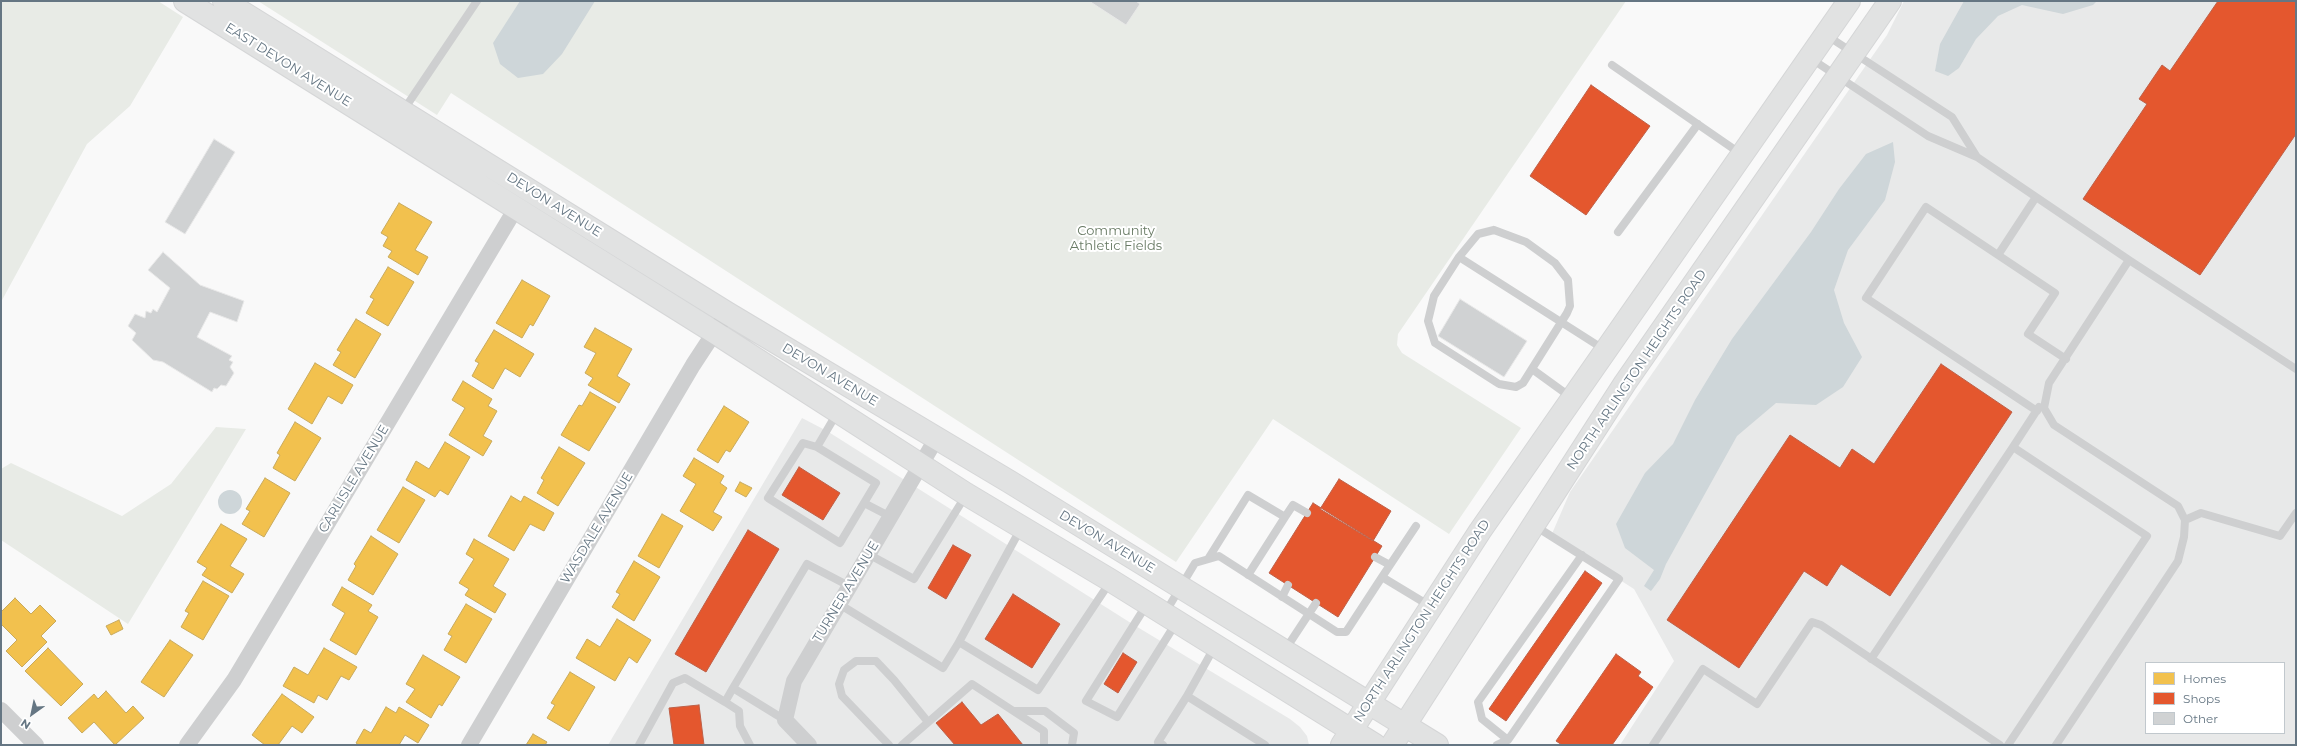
<!DOCTYPE html>
<style>
body{margin:0}
#map{position:relative;width:2297px;height:746px;overflow:hidden;background:#f9f9f9;font-family:Montserrat,sans-serif}
canvas{display:block}
.frame{position:absolute;inset:0;border:2px solid #657683;pointer-events:none}
.legend{position:absolute;left:2145px;top:662px;width:140px;height:72px;box-sizing:border-box;background:#fff;border:1px solid #c1c8cd;margin:0;padding:5px 7px;list-style:none;font-size:12px;color:#657683}
.legend li{display:flex;align-items:center;gap:8px;height:20px}
.legend b{width:20px;border:1px solid #c1c8cd}
.north{position:absolute;left:12px;top:694px;width:40px;height:40px;-webkit-text-stroke:3px #fff;paint-order:stroke;rotate:213deg;font-size:11px;font-weight:700;line-height:16px;text-align:center;color:#657683}
.north::after{content:'';display:block;margin:auto;width:14px;height:18px;background:#657683;clip-path:polygon(50% 0,100% 100%,50% 72%,0 100%)}
</style>
<div id="map">
<canvas width="2297" height="746"></canvas>
<div class="frame"></div>
<ul class="legend">
<li><b style="height:11px;background:#f2c14e"></b>Homes</li>
<li><b style="height:11px;background:#e4572e"></b>Shops</li>
<li><b style="height:11px;background:#d0d2d3"></b>Other</li>
</ul>
<div class="north">N</div>
</div>
<script>
const ctx = document.querySelector('canvas').getContext('2d');
ctx.lineJoin = 'round';
function fillPath(path, color) { ctx.fillStyle = color; ctx.fill(path, 'evenodd'); }
const shape = rows => new Path2D(rows.map(r => 'M' + r).join(''));
function trace(path, color, width, dash) { ctx.strokeStyle = color; ctx.lineWidth = width; ctx.lineCap = dash ? 'butt' : 'round'; ctx.setLineDash(dash || []); ctx.stroke(path); }
function label(font, color, halo, rows, align = 'center') {
  ctx.font = font + ' Montserrat,sans-serif'; ctx.lineWidth = 4; ctx.setLineDash([]); ctx.textBaseline = 'middle'; ctx.strokeStyle = halo; ctx.fillStyle = color; for (const [text, x, y, turn = 0] of rows) {
    ctx.save(); ctx.translate(x, y); ctx.rotate((+turn || 0) * Math.PI / 180); ctx.textAlign = isNaN(turn) ? turn : align; if (halo) ctx.strokeText(text, 0, 0); ctx.fillText(text, 0, 0); ctx.restore();
  }
}
const built = shape([
 [1904,1,2296,1,2296,745,1620,745,1674,661,1634,589,1551,536,1570,492,1887,35],
 [2146,663,2284,663,2284,733,2146,733],
 [802,418,827,431,1134,625,1290,719,1300,727,1307,736,1309,745,608,745]
]);
const green = shape([
 [1,1,158,1,183,17,130,106,87,144,1,302],
 [258,1,1626,1,1398,334,1397,345,1402,353,1521,428,1449,534,1273,419,1176,562,451,93,437,115],
 [216,427,246,429,128,624,1,540,1,469,11,463,122,516,171,484]
]);
const water = shape([
 [520,1,595,1,562,54,543,74,518,78,500,64,493,43],
 [1964,1,2097,1,2093,5,2063,14,2022,5,1998,16,1976,39,1959,68,1948,76,1935,71,1940,44],
 [1893,142,1895,162,1885,200,1848,250,1834,290,1844,323,1862,357,1843,387,1816,405,1776,403,1737,436,1666,564,1660,579,1651,591,1644,586,1654,570,1625,548,1616,524,1645,473,1673,444,1695,400,1732,339,1811,232,1839,189,1866,154],
 '218 502a12 12 0 1 1 24 0a12 12 0 1 1-24 0Z'
]);
const homes = shape([
 [399,203,432,222,415,250,428,257,418,275,388,257,392,251,383,246,388,237,381,233,399,203],
 [388,267,414,282,388,326,366,313,374,299,370,297,388,267],
 [522,280,550,296,533,326,530,324,522,338,496,323,522,280],
 [356,319,381,334,355,378,333,365,341,352,337,350,356,319],
 [595,328,632,349,617,376,630,384,619,403,588,385,593,378,585,373,596,353,584,347,595,328],
 [494,330,534,354,520,377,505,368,493,389,472,376,479,363,475,361,494,330],
 [315,363,353,385,342,404,328,396,312,424,288,409,315,363],
 [463,381,492,399,488,406,497,411,483,436,492,441,483,456,449,435,465,408,452,400,463,381],
 [590,392,616,407,589,451,561,435,579,405,582,406,590,392],
 [724,406,749,422,730,452,726,450,718,463,697,450,724,406],
 [295,422,321,438,295,481,273,468,280,455,277,453,295,422],
 [445,442,470,457,448,495,440,490,435,497,406,480,416,461,429,469,445,442],
 [559,447,585,463,558,506,537,493,544,480,541,478,559,447],
 [694,458,724,476,720,483,727,488,713,512,722,517,713,531,680,511,696,484,683,476,694,458],
 [265,478,290,493,264,537,242,524,250,511,246,509,265,478],
 [740,482,752,488,746,497,735,491,740,482],
 [403,487,425,500,399,543,377,530,403,487],
 [511,496,521,502,524,496,554,513,544,531,530,524,514,551,488,536,511,496],
 [662,514,683,526,659,568,638,556,662,514],
 [221,524,247,539,230,566,244,574,232,593,202,575,207,568,197,562,221,524],
 [371,536,398,554,373,595,348,580,356,566,354,564,371,536],
 [474,539,509,559,493,586,506,594,495,613,465,595,469,589,459,583,474,559,466,554,474,539],
 [634,561,660,577,634,621,612,607,620,594,616,592,634,561],
 [203,581,229,596,203,640,181,627,189,613,185,611,203,581],
 [342,587,372,605,368,611,378,617,356,655,330,640,345,613,332,605,342,587],
 [15,598,31,614,40,605,56,621,41,636,47,642,22,667,6,651,17,640,1,624,1,612,15,598],
 [466,604,492,619,466,663,444,650,452,636,448,634,466,604],
 [617,619,651,640,637,663,629,657,615,681,576,658,587,639,600,647,617,619],
 [119,620,123,629,111,635,106,626,119,620],
 [170,640,193,655,164,697,141,682,170,640],
 [48,648,83,684,61,706,25,671,48,648],
 [324,648,357,667,349,680,341,676,327,700,318,695,314,703,283,686,294,667,308,675,324,648],
 [423,655,460,677,442,706,439,704,431,718,406,702,415,689,406,684,423,655],
 [570,672,595,687,569,731,547,718,555,705,551,703,570,672],
 [106,691,126,713,133,706,144,718,115,745,94,722,82,733,68,718,94,694,98,699,106,691],
 [282,694,314,717,302,733,292,726,278,745,265,745,252,735,282,694],
 [386,707,396,713,399,707,429,725,418,743,405,735,399,745,359,745,356,743,364,729,371,733,386,707],
 [533,734,547,742,545,745,526,745,533,734]
]);
const shops = shape([
 [2218,1,2296,1,2296,134,2200,275,2083,199,2147,104,2139,99,2162,65,2170,71,2218,1],
 [1591,85,1650,126,1586,215,1530,176,1591,85],
 [1941,364,2012,412,1890,596,1841,564,1827,586,1804,571,1739,668,1667,620,1790,435,1840,468,1852,449,1874,464,1941,364],
 [799,467,840,493,823,520,782,495,799,467],
 [1339,479,1391,511,1373,541,1320,509,1339,479],
 [1313,503,1382,546,1338,617,1269,573,1313,503],
 [748,530,779,549,706,672,675,654,748,530],
 [953,545,971,555,946,599,928,588,953,545],
 [1585,571,1602,583,1506,721,1489,709,1585,571],
 [1013,594,1060,624,1032,668,985,639,1013,594],
 [1123,653,1137,662,1118,693,1104,684,1123,653],
 [1616,654,1641,672,1638,676,1653,687,1612,745,1562,745,1556,741,1616,654],
 [962,702,981,725,998,714,1023,745,955,745,936,723,962,702],
 [699,705,704,745,674,745,669,708,699,705]
]);
const building = shape([
 [1089,1,1136,1,1140,4,1126,25,1089,1],
 [214,139,235,152,185,234,165,222,214,139],
 [163,252,200,285,244,301,237,322,210,312,197,337,232,356,229,360,233,362,230,367,234,373,226,386,221,385,217,389,214,388,212,392,163,362,153,360,132,340,136,333,128,326,135,314,145,318,146,311,151,313,153,309,157,312,170,288,148,270,163,252],
 [1460,299,1527,341,1504,377,1438,336,1460,299]
]);
const lane = shape([
 [1826,35,1952,117,1977,157],
 [1810,58,1928,136,1977,157,2129,260,2049,383,2044,408,2054,425,2178,506,2185,520,2184,537,2178,561,2056,745],
 [1612,65,1741,154],
 [403,111,477,1],
 [1494,230,1526,242,1555,263,1568,280,1570,306,1567,313,1523,383,1516,387,1499,384,1435,343,1428,321,1434,296,1459,257,1478,234,1494,230],
 [1618,232,1698,124],
 [1998,255,2036,197],
 [1459,257,1605,350],
 [2129,260,2296,369],
 [1532,369,1572,398],
 [2037,411,1866,298,1926,207,2055,293,2028,334,2066,359],
 [817,447,803,443,768,498,840,543,876,483,817,447,837,413],
 [2013,447,2039,407],
 [864,503,891,517],
 [1285,517,1293,505,1307,513],
 [2185,520,2201,513,2280,536,2296,513],
 [1021,528,959,642,1038,690,1110,582],
 [868,554,914,579,966,495],
 [1375,557,1390,565],
 [1208,559,1248,495,1285,517,1248,575],
 [1382,577,1416,526],
 [1282,597,1288,585],
 [839,604,943,668,959,642],
 [1147,604,1086,701,1117,717,1176,623],
 [1165,613,1195,563,1219,556,1337,632,1346,632,1382,577,1430,606],
 [1285,650,1316,603],
 [1871,659,2013,447,2147,536,2008,745],
 [733,688,725,702,739,711,740,726,750,745],
 [1187,696,1215,646],
 [1014,711,1045,711,1074,733,1072,745],
 [785,720,733,688,807,564,849,586],
 [1508,740,1482,719,1478,702,1582,555],
 [639,745,673,683,685,678,725,702],
 [889,745,842,696,839,684,844,670,856,661,876,661,894,680,928,722],
 [902,745,972,684,1044,731,1044,745],
 [1163,745,1158,742,1187,696,1265,745],
 [1497,745,1508,740,1619,579,1535,526],
 [1653,745,1703,669,1757,704,1812,622,1821,625,2000,745]
]);
const street = shape([
 [1,710,36,745],
 [187,745,234,680,516,208],
 [469,745,693,365,727,313],
 [809,745,785,720,794,681,936,439]
]);
const secondary = shape([
 [185,1,714,332,966,494,1110,580,1375,745],
 [224,1,727,313,1010,482,1437,745],
 [1342,745,1480,531,1849,1],
 [1392,745,1625,383,1890,1]
]);
const streetNames = [
 ["EAST DEVON AVENUE",288,65,32],
 ["DEVON AVENUE",554,205,32],
 ["NORTH ARLINGTON HEIGHTS ROAD",1637,370,-56],
 ["DEVON AVENUE",830,375,31],
 ["CARLISLE AVENUE",354,479,-59],
 ["WASDALE AVENUE",597,528,-59],
 ["DEVON AVENUE",1107,542,31],
 ["TURNER AVENUE",846,592,-59],
 ["NORTH ARLINGTON HEIGHTS ROAD",1422,621,-57]
];
const parkNames = [
 ["Community",1116,231],
 ["Athletic Fields",1116,246]
];
fillPath(built, '#e8e9e9');
fillPath(green, '#e8ebe6');
fillPath(water, '#ced6d9');
fillPath(homes, '#f2c14e');
trace(homes, '#c8aa5e', 1);
fillPath(shops, '#e4572e');
trace(shops, '#be6048', 1);
fillPath(building, '#d0d2d3');
trace(building, '#e8e8e8', 1);
trace(secondary, '#d5d6d7', 24);
trace(lane, '#cecfd0', 8);
trace(street, '#cecfd0', 16);
trace(secondary, '#e1e2e2', 22);
label('13px', '#657683', '#fff', streetNames);
label('13px', '#687a64', '#fff', parkNames);
</script>
